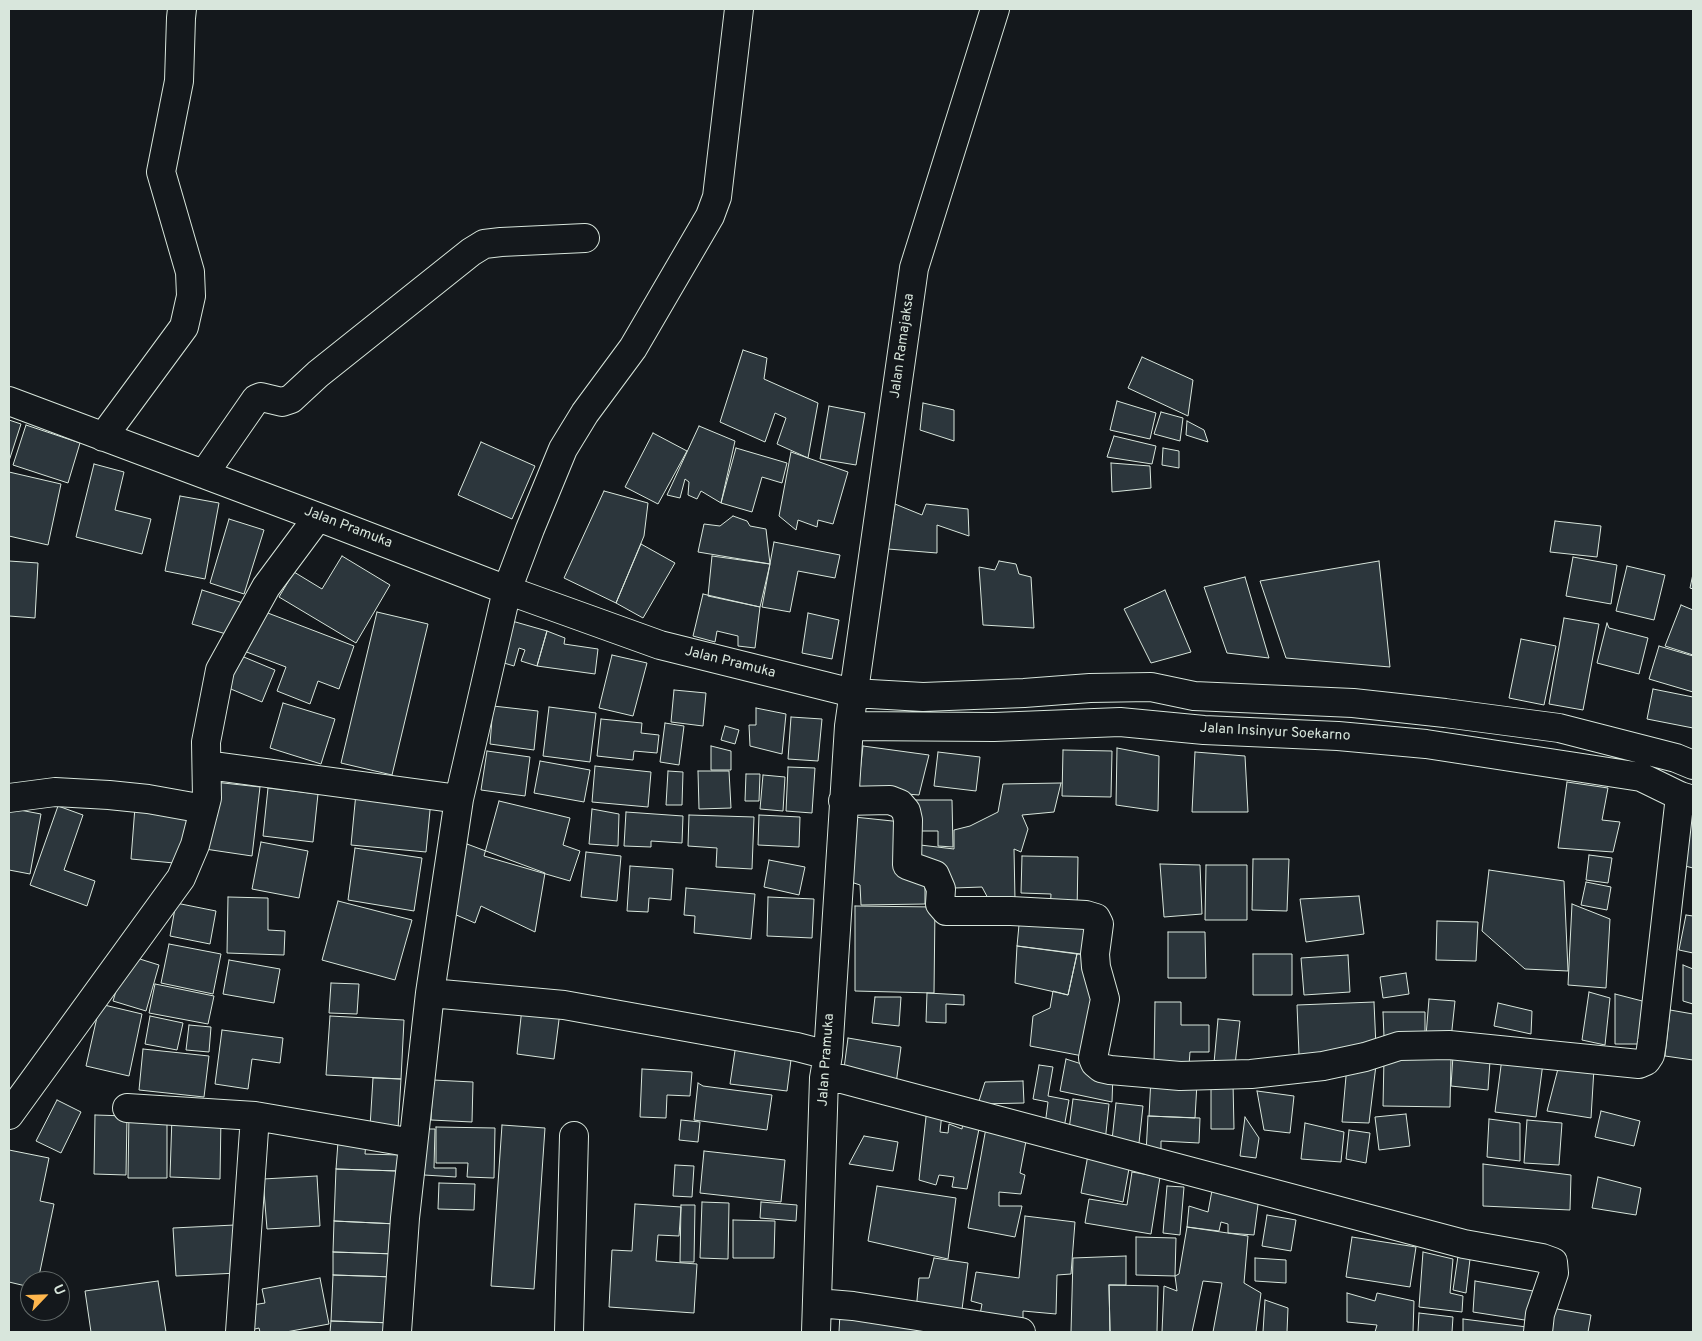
<!DOCTYPE html>
<style>
body{margin:0}
#map{position:relative;width:1702px;height:1341px;overflow:hidden;background:#14181c;font-family:Overpass,sans-serif}
canvas{display:block}
.frame{position:absolute;inset:0;border:10px solid #d8e6dc;pointer-events:none}
.north{position:absolute;left:20px;top:1271px;width:50px;height:50px;box-sizing:border-box;background:#14181c;border:1px solid #626a69;border-radius:50%;rotate:66deg;font-size:14px;font-weight:700;line-height:20px;text-align:center;color:#d8e6dc}
.north::after{content:'';display:block;margin:auto;width:18px;height:22px;background:#ffb74d;clip-path:polygon(50% 0,100% 100%,50% 72%,0 100%)}
</style>
<div id="map">
<canvas width="1702" height="1341"></canvas>
<div class="frame"></div>
<div class="north">U</div>
</div>
<script>
const ctx = document.querySelector('canvas').getContext('2d');
ctx.lineJoin = 'round';
function fillPath(path, color) { ctx.fillStyle = color; ctx.fill(path, 'evenodd'); }
const shape = rows => new Path2D(rows.map(r => 'M' + r).join(''));
function trace(path, color, width, dash) { ctx.strokeStyle = color; ctx.lineWidth = width; ctx.lineCap = dash ? 'butt' : 'round'; ctx.setLineDash(dash || []); ctx.stroke(path); }
function label(font, color, halo, rows, align = 'center') {
  ctx.font = font + ' Overpass,sans-serif'; ctx.lineWidth = 4; ctx.setLineDash([]); ctx.textBaseline = 'middle'; ctx.strokeStyle = halo; ctx.fillStyle = color; for (const [text, x, y, turn = 0] of rows) {
    ctx.save(); ctx.translate(x, y); ctx.rotate((+turn || 0) * Math.PI / 180); ctx.textAlign = isNaN(turn) ? turn : align; if (halo) ctx.strokeText(text, 0, 0); ctx.fillText(text, 0, 0); ctx.restore();
  }
}
const building = shape([
 [743,350,767,358,764,379,818,403,808,458,777,444,786,418,775,413,765,442,720,422,743,350],
 [1142,357,1193,380,1188,416,1128,388,1142,357],
 [1117,401,1156,413,1150,439,1110,430,1117,401],
 [923,403,954,410,954,441,920,430,923,403],
 [829,406,865,413,856,465,820,459,829,406],
 [1161,412,1183,418,1180,441,1154,434,1161,412],
 [9,420,21,424,9,461,9,420],
 [1187,421,1204,430,1208,442,1186,435,1187,421],
 [26,425,80,443,68,483,13,465,26,425],
 [699,426,735,441,721,503,701,491,697,499,688,495,689,482,685,479,680,498,667,495,699,426],
 [653,433,687,451,658,504,625,487,653,433],
 [1114,436,1156,446,1152,464,1107,457,1114,436],
 [481,442,535,466,512,519,458,495,481,442],
 [736,448,787,463,782,483,762,477,752,512,721,503,736,448],
 [1163,448,1179,451,1179,468,1162,465,1163,448],
 [791,452,848,472,833,524,818,520,817,527,798,520,796,530,779,516,791,452],
 [1111,463,1150,466,1151,488,1112,492,1111,463],
 [94,464,124,472,115,510,151,519,142,554,76,537,94,464],
 [9,472,61,484,48,545,9,536,9,472],
 [604,491,648,503,644,536,616,603,564,578,604,491],
 [180,496,219,503,205,579,165,571,180,496],
 [895,504,922,515,926,504,968,509,969,536,937,525,937,553,888,549,895,504],
 [733,516,747,521,750,526,766,529,770,564,698,552,704,524,720,526,733,516],
 [229,519,264,530,244,594,210,583,229,519],
 [1555,521,1601,526,1597,557,1550,552,1555,521],
 [774,542,840,555,835,578,798,571,790,612,762,607,774,542],
 [641,544,675,563,643,618,616,603,641,544],
 [342,556,390,585,356,643,279,597,294,572,322,589,342,556],
 [712,556,770,564,760,607,708,596,712,556],
 [1573,557,1617,565,1611,604,1566,596,1573,557],
 [9,561,38,563,35,618,9,616,9,561],
 [999,561,1016,564,1019,574,1031,577,1034,628,983,625,979,567,995,570,999,561],
 [1379,561,1390,667,1286,658,1260,581,1379,561],
 [1627,566,1665,575,1654,620,1616,611,1627,566],
 [1693,574,1693,589,1690,588,1693,574],
 [1245,577,1269,658,1227,653,1204,587,1245,577],
 [202,590,243,603,233,636,192,624,202,590],
 [1165,590,1191,652,1151,663,1124,609,1165,590],
 [703,594,760,607,755,648,738,646,738,636,717,631,715,642,693,636,703,594],
 [1681,605,1693,610,1693,655,1665,646,1681,605],
 [260,610,354,646,339,689,318,681,310,704,277,691,286,667,244,651,260,610],
 [377,612,428,624,392,775,341,763,377,612],
 [808,613,839,620,832,659,802,653,808,613],
 [1564,618,1599,624,1583,710,1549,704,1564,618],
 [505,619,547,631,537,666,521,661,525,650,519,648,514,666,494,660,505,619],
 [1607,623,1609,628,1648,638,1639,674,1597,663,1607,623],
 [547,631,565,638,564,644,598,649,595,674,537,666,547,631],
 [1521,639,1556,646,1544,705,1509,698,1521,639],
 [1659,646,1693,656,1693,692,1649,679,1659,646],
 [239,655,275,670,262,702,226,687,239,655],
 [612,655,647,663,633,716,599,708,612,655],
 [1653,689,1693,697,1693,728,1647,719,1653,689],
 [674,690,706,693,703,726,671,722,674,690],
 [283,703,335,719,321,764,270,748,283,703],
 [493,706,538,711,534,750,490,744,493,706],
 [549,707,596,713,590,762,543,756,549,707],
 [756,708,786,714,782,754,750,746,749,725,756,725,756,708],
 [791,717,822,719,818,761,788,759,791,717],
 [601,719,642,723,641,733,659,735,657,753,634,751,633,760,597,756,601,719],
 [665,723,684,726,679,765,660,762,665,723],
 [725,726,739,730,735,744,721,740,725,726],
 [711,746,731,751,731,770,711,770,711,746],
 [863,746,929,755,919,795,858,790,863,746],
 [1117,748,1159,756,1158,811,1116,805,1117,748],
 [1063,750,1112,751,1111,797,1062,796,1063,750],
 [487,751,530,757,525,796,481,790,487,751],
 [938,752,980,757,976,791,934,786,938,752],
 [1195,752,1245,756,1248,812,1192,812,1195,752],
 [540,761,590,770,584,802,534,793,540,761],
 [595,766,651,772,648,807,592,802,595,766],
 [788,767,815,768,812,813,786,811,788,767],
 [668,771,683,772,682,805,666,805,668,771],
 [698,771,729,771,731,808,699,809,698,771],
 [746,774,760,774,759,801,745,801,746,774],
 [763,775,785,777,783,811,760,809,763,775],
 [214,782,260,787,252,856,205,849,214,782],
 [1567,782,1608,788,1602,820,1620,822,1613,852,1558,848,1567,782],
 [1061,783,1054,812,1022,815,1028,829,1021,852,1014,849,1015,900,990,902,982,887,954,888,912,860,912,844,954,849,954,830,970,826,998,812,1003,784,1061,783],
 [268,788,318,794,313,842,263,836,268,788],
 [356,793,431,800,426,852,351,845,356,793],
 [912,800,952,800,953,847,938,846,938,831,912,831,912,800],
 [499,801,570,818,563,845,580,851,570,881,484,856,499,801],
 [58,806,83,815,64,870,95,881,87,906,30,885,58,806],
 [135,807,189,812,185,864,131,859,135,807],
 [9,808,41,814,30,874,9,870,9,808],
 [592,809,619,814,618,846,589,844,592,809],
 [626,812,683,816,682,843,651,841,651,847,624,846,626,812],
 [689,815,754,817,752,869,716,867,717,848,688,846,689,815],
 [759,815,800,817,799,847,758,845,759,815],
 [854,817,902,822,925,875,925,904,861,905,860,885,851,882,854,817],
 [1690,817,1693,818,1693,868,1677,864,1690,817],
 [261,842,308,851,299,898,252,889,261,842],
 [467,844,545,873,535,932,481,906,475,923,447,911,467,844],
 [355,848,422,858,414,911,348,900,355,848],
 [586,852,621,856,617,901,581,897,586,852],
 [1589,855,1612,858,1608,883,1586,880,1589,855],
 [1022,856,1078,857,1077,913,1050,912,1051,894,1021,893,1022,856],
 [1253,859,1289,859,1287,911,1252,910,1253,859],
 [769,860,805,867,799,895,764,887,769,860],
 [1160,864,1200,865,1202,914,1164,917,1160,864],
 [1206,865,1247,865,1247,920,1205,920,1206,865],
 [630,866,673,869,671,900,649,898,648,912,627,911,630,866],
 [1489,870,1564,881,1568,971,1525,969,1482,931,1489,870],
 [1586,882,1611,887,1607,910,1581,905,1586,882],
 [686,888,755,894,751,939,694,933,695,916,684,915,686,888],
 [1359,896,1364,934,1306,942,1300,899,1359,896],
 [228,897,268,898,268,930,285,931,284,955,227,953,228,897],
 [768,897,814,899,812,938,767,936,768,897],
 [338,901,412,920,395,980,322,960,338,901],
 [176,903,216,911,210,944,170,936,176,903],
 [1572,904,1610,919,1606,988,1568,985,1572,904],
 [855,906,935,907,934,993,855,991,855,906],
 [1686,915,1693,916,1693,953,1679,950,1686,915],
 [1437,921,1478,922,1476,961,1436,960,1437,921],
 [1019,925,1091,928,1089,955,1017,946,1019,925],
 [1168,932,1205,932,1206,978,1168,978,1168,932],
 [169,944,221,954,213,994,161,983,169,944],
 [1017,946,1077,954,1068,995,1015,983,1017,946],
 [1077,954,1089,955,1099,1014,1088,1057,1030,1046,1033,1016,1050,1008,1053,991,1068,995,1077,954],
 [1253,954,1292,954,1292,995,1253,995,1253,954],
 [127,955,159,965,146,1011,113,1001,127,955],
 [1348,955,1350,992,1304,995,1301,958,1348,955],
 [229,960,280,969,274,1003,223,994,229,960],
 [1683,965,1693,969,1693,1004,1683,1001,1683,965],
 [1406,973,1409,994,1383,998,1380,977,1406,973],
 [331,983,359,984,357,1014,329,1013,331,983],
 [155,984,214,996,208,1024,149,1013,155,984],
 [1589,992,1610,998,1605,1045,1582,1040,1589,992],
 [927,993,964,995,964,1005,946,1004,946,1023,926,1022,927,993],
 [1615,994,1650,1003,1647,1044,1615,1044,1615,994],
 [875,997,901,997,899,1026,872,1023,875,997],
 [1429,999,1455,1001,1451,1039,1426,1036,1429,999],
 [1155,1002,1181,1002,1181,1025,1209,1025,1209,1052,1190,1052,1189,1065,1154,1065,1155,1002],
 [1374,1002,1376,1047,1299,1055,1297,1005,1374,1002],
 [1498,1003,1532,1011,1531,1034,1494,1026,1498,1003],
 [100,1004,142,1014,129,1076,86,1066,100,1004],
 [522,1008,560,1012,554,1059,517,1054,522,1008],
 [1670,1010,1693,1014,1693,1060,1665,1056,1670,1010],
 [1383,1012,1425,1012,1425,1037,1384,1037,1383,1012],
 [150,1016,183,1023,177,1050,145,1044,150,1016],
 [330,1016,404,1020,401,1079,326,1075,330,1016],
 [1218,1019,1240,1021,1235,1065,1214,1063,1218,1019],
 [189,1025,211,1027,209,1052,186,1050,189,1025],
 [222,1030,283,1038,280,1063,252,1059,248,1089,215,1084,222,1030],
 [848,1038,901,1047,896,1084,843,1076,848,1038],
 [736,1044,792,1052,787,1091,730,1084,736,1044],
 [143,1049,209,1056,204,1097,139,1090,143,1049],
 [1453,1056,1490,1061,1488,1090,1451,1086,1453,1056],
 [1384,1058,1451,1059,1450,1107,1383,1106,1384,1058],
 [1502,1058,1543,1063,1536,1117,1495,1112,1502,1058],
 [1066,1059,1113,1074,1112,1102,1060,1091,1066,1059],
 [1039,1065,1053,1067,1048,1096,1069,1100,1064,1128,1045,1125,1048,1102,1033,1099,1039,1065],
 [1347,1065,1376,1065,1369,1123,1342,1122,1347,1065],
 [1559,1065,1594,1068,1591,1118,1547,1111,1559,1065],
 [642,1069,692,1072,690,1096,667,1095,666,1118,640,1117,642,1069],
 [373,1078,401,1079,398,1129,370,1127,373,1078],
 [1151,1078,1197,1083,1195,1118,1149,1116,1151,1078],
 [433,1080,473,1082,472,1122,431,1120,433,1080],
 [1023,1081,1024,1103,978,1104,985,1082,1023,1081],
 [698,1083,703,1086,772,1095,767,1130,694,1120,698,1083],
 [1211,1083,1233,1083,1234,1129,1211,1129,1211,1083],
 [1257,1091,1294,1096,1290,1133,1264,1130,1257,1091],
 [1073,1099,1109,1104,1105,1142,1068,1137,1073,1099],
 [57,1100,81,1112,61,1153,36,1141,57,1100],
 [1116,1103,1143,1106,1139,1143,1112,1140,1116,1103],
 [927,1108,942,1113,940,1132,948,1133,949,1124,962,1129,963,1123,979,1129,967,1189,952,1187,954,1177,939,1175,936,1185,919,1180,927,1108],
 [1601,1111,1640,1121,1634,1146,1595,1137,1601,1111],
 [129,1113,167,1113,167,1178,128,1178,129,1113],
 [1406,1114,1410,1146,1379,1150,1375,1117,1406,1114],
 [95,1115,127,1116,126,1175,94,1174,95,1115],
 [172,1116,221,1117,220,1179,170,1177,172,1116],
 [1148,1116,1200,1118,1199,1143,1161,1141,1161,1153,1146,1153,1148,1116],
 [1245,1117,1259,1138,1256,1158,1240,1156,1245,1117],
 [1489,1119,1520,1123,1520,1161,1487,1157,1489,1119],
 [681,1120,700,1122,698,1142,679,1140,681,1120],
 [1527,1120,1562,1123,1559,1165,1524,1163,1527,1120],
 [1305,1123,1344,1132,1341,1162,1301,1159,1305,1123],
 [502,1125,545,1128,534,1289,491,1286,502,1125],
 [436,1127,495,1128,494,1178,467,1177,468,1163,436,1163,436,1127],
 [986,1128,1026,1141,1020,1173,1025,1175,1021,1194,999,1192,999,1206,1022,1206,1015,1237,968,1228,986,1128],
 [425,1129,435,1129,434,1168,456,1168,456,1177,424,1175,425,1129],
 [1349,1130,1370,1133,1366,1163,1346,1159,1349,1130],
 [864,1136,898,1142,893,1171,849,1164,864,1136],
 [338,1142,366,1142,365,1154,400,1155,398,1171,336,1169,338,1142],
 [9,1150,49,1158,40,1201,54,1204,38,1281,30,1281,30,1287,9,1282,9,1150],
 [704,1151,785,1160,781,1202,700,1193,704,1151],
 [1088,1155,1130,1163,1123,1202,1081,1193,1088,1155],
 [1483,1164,1571,1175,1570,1210,1483,1206,1483,1164],
 [675,1165,694,1166,692,1197,673,1196,675,1165],
 [336,1169,398,1171,397,1224,334,1221,336,1169],
 [1132,1172,1160,1177,1151,1234,1085,1223,1089,1199,1127,1205,1132,1172],
 [317,1176,320,1226,267,1229,263,1179,317,1176],
 [1598,1177,1641,1188,1636,1215,1592,1208,1598,1177],
 [439,1183,475,1184,474,1210,438,1209,439,1183],
 [1213,1185,1259,1197,1254,1235,1228,1233,1228,1224,1221,1222,1219,1231,1187,1227,1189,1206,1208,1212,1213,1185],
 [877,1186,956,1198,948,1259,868,1241,877,1186],
 [1167,1186,1184,1187,1180,1235,1163,1233,1167,1186],
 [702,1202,729,1203,728,1259,700,1258,702,1202],
 [761,1202,797,1205,796,1221,760,1218,761,1202],
 [635,1204,681,1207,679,1236,658,1235,656,1261,697,1264,694,1313,609,1307,612,1250,632,1251,635,1204],
 [681,1205,695,1205,694,1262,680,1262,681,1205],
 [1267,1215,1296,1220,1291,1251,1262,1246,1267,1215],
 [1025,1216,1075,1222,1071,1274,1057,1275,1056,1314,1023,1311,1023,1324,979,1320,982,1304,971,1301,976,1272,1019,1278,1025,1216],
 [733,1220,775,1221,774,1258,733,1258,733,1220],
 [334,1221,397,1224,396,1254,333,1252,334,1221],
 [235,1225,238,1273,176,1276,173,1228,235,1225],
 [1187,1227,1248,1236,1244,1283,1261,1293,1256,1332,1213,1332,1222,1283,1203,1281,1192,1332,1162,1332,1164,1286,1177,1291,1175,1276,1179,1274,1187,1227],
 [1136,1237,1176,1238,1175,1276,1136,1275,1136,1237],
 [1352,1237,1416,1247,1410,1287,1346,1277,1352,1237],
 [333,1252,396,1254,395,1277,333,1275,333,1252],
 [1423,1252,1453,1259,1450,1293,1463,1296,1462,1312,1419,1307,1423,1252],
 [1126,1256,1126,1285,1109,1285,1110,1332,1071,1332,1073,1258,1126,1256],
 [1458,1256,1470,1259,1466,1293,1453,1290,1458,1256],
 [934,1258,968,1263,961,1317,916,1311,919,1278,929,1278,934,1258],
 [1255,1258,1286,1260,1286,1283,1255,1281,1255,1258],
 [333,1275,395,1277,394,1323,331,1321,333,1275],
 [320,1278,329,1324,286,1332,260,1332,259,1328,251,1330,246,1306,265,1303,262,1289,320,1278],
 [158,1281,166,1332,91,1332,85,1291,158,1281],
 [1475,1281,1533,1291,1531,1321,1473,1312,1475,1281],
 [1109,1285,1158,1286,1157,1332,1110,1332,1109,1285],
 [1347,1293,1375,1301,1377,1293,1414,1301,1413,1332,1375,1332,1377,1325,1347,1322,1347,1293],
 [1265,1300,1288,1308,1287,1332,1263,1332,1265,1300],
 [1546,1307,1591,1315,1588,1332,1542,1332,1546,1307],
 [840,1313,933,1332,839,1332,840,1313],
 [1419,1313,1453,1317,1452,1332,1418,1332,1419,1313],
 [1463,1319,1527,1327,1526,1332,1463,1332,1463,1319],
 [331,1321,394,1323,394,1332,330,1332,331,1321]
]);
const minor = shape([
 [9,401,318,517,507,590,660,645,853,693,923,697,1024,693,1090,688,1151,687,1194,696,1353,703,1445,713,1559,728,1676,758,1693,765],
 [103,437,184,327,191,296,190,272,161,172,179,81,181,18,182,9],
 [204,474,256,399,261,397,282,402,291,399,318,374,471,252,484,244,501,242,585,238],
 [849,726,994,727,1120,722,1204,730,1338,736,1426,744,1641,777,1680,796,1693,800],
 [207,765,459,799],
 [9,798,55,792,109,795,148,799,204,809],
 [843,801,890,800,900,804,906,811,908,820,907,865,935,875,941,889,940,904,946,911,1011,911,1086,915,1096,918,1099,924,1095,954,1096,967,1105,999,1093,1058,1095,1063,1101,1068,1110,1070,1180,1076,1251,1074,1323,1066,1365,1057,1399,1046,1449,1045,1639,1064,1646,1061,1650,1055,1652,1042,1680,796],
 [430,993,564,1005,797,1047,828,1055],
 [824,1078,842,1079,1464,1244,1542,1258,1553,1262,1554,1273,1540,1314,1538,1332],
 [127,1108,255,1116,413,1143],
 [9,1115,181,878,195,845,207,798,206,742,220,670,266,587,318,517],
 [817,1303,853,1306,1021,1332],
 [240,1332,255,1116],
 [397,1332,405,1218,430,993,459,799,507,590,530,529,563,449,585,413,633,348,710,216,717,197,739,9],
 [569,1332,574,1136],
 [816,1332,824,1078,828,1055,849,726,914,268,995,9]
]);
const streetNames = [
 ["Jalan Ramajaksa",903,346,-82],
 ["Jalan Pramuka",348,528,21],
 ["Jalan Pramuka",730,663,14],
 ["Jalan Insinyur Soekarno",1275,733,3],
 ["Jalan Pramuka",827,1060,-86]
];
fillPath(building, '#2c363c');
trace(building, '#d8e6dc', 1);
trace(minor, '#d8e6dc', 30);
trace(minor, '#14181c', 28);
label('14px', '#d8e6dc', '#14181c', streetNames);
</script>
